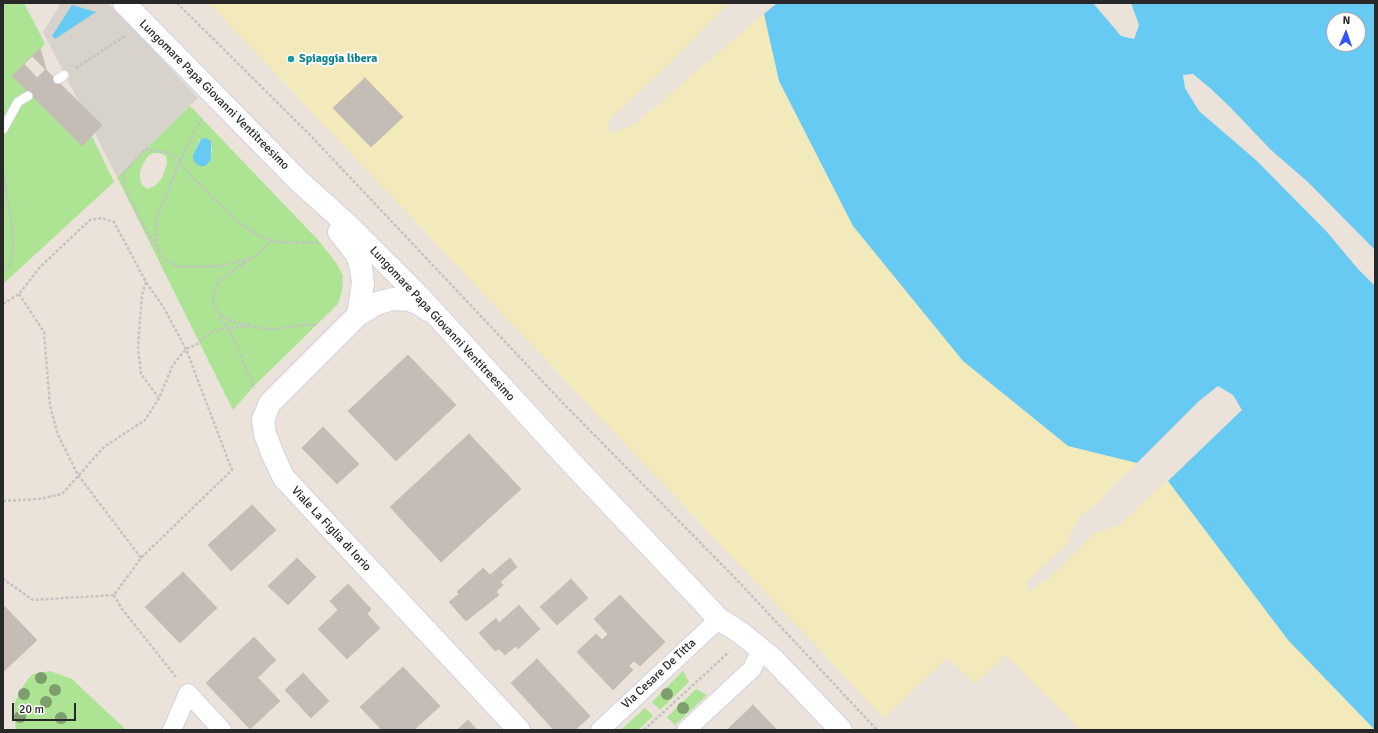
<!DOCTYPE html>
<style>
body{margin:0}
#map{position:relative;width:1378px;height:733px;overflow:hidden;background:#ebe3d9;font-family:Signika,sans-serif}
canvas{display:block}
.frame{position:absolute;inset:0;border:4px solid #282828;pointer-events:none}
.north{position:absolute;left:1326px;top:12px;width:40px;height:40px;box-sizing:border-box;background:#fff;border:1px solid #a9a9a9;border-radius:50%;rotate:2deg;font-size:11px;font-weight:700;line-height:16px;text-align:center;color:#282828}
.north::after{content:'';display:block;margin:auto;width:14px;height:18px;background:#3253ff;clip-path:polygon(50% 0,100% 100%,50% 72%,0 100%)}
.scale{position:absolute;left:12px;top:703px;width:64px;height:18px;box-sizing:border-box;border:2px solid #282828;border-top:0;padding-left:5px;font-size:12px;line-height:14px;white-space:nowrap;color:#282828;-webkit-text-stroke:3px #fff;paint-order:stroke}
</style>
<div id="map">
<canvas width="1378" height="733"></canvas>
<div class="frame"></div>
<div class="north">N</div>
<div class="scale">20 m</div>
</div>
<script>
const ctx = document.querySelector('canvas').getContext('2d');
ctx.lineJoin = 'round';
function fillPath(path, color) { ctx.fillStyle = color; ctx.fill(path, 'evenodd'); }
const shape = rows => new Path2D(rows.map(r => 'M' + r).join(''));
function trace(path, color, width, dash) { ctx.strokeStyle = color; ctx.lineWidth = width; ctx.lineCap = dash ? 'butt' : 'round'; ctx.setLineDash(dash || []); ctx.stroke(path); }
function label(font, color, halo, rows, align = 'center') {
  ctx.font = font + ' Signika,sans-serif'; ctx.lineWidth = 4; ctx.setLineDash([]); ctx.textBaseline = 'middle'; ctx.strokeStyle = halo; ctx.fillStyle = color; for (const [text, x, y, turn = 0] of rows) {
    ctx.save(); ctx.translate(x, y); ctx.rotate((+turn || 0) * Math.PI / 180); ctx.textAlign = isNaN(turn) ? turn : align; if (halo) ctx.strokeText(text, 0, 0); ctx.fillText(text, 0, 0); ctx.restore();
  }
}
const green = shape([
 [3,3,24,3,45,44,24,64,92,136,114,182,3,284],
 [190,106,319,241,337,264,343,276,342,291,338,304,253,387,233,410,117,177],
 [200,139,212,148,211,160,208,163,193,155],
 [153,153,160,153,166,156,167,164,162,178,156,185,148,189,142,185,140,179,140,172,144,162,149,155],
 [50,671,72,679,126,730,16,730,14,714,15,702,20,691,28,679,33,674],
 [683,671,689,682,660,710,652,702],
 [696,689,707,695,675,725,667,717],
 [645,708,653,716,638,730,621,730]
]);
const sand = shape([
 [209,3,729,3,664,69,613,116,607,125,608,130,614,133,636,123,764,14,779,81,853,226,963,361,1068,446,1137,463,1114,485,1096,504,1081,516,1071,532,1067,544,1025,583,1030,591,1053,575,1093,534,1121,524,1140,505,1168,481,1288,640,1374,730,1080,730,1006,655,975,684,947,658,884,718]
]);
const plaza = shape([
 [61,3,107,3,121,15,135,30,198,98,117,177,43,32]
]);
const water = shape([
 [777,3,1375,3,1375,730,1288,640,1168,481,1242,410,1233,395,1218,386,1199,401,1137,463,1068,446,963,361,853,226,779,81,764,14],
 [1334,20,1358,20,1358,44,1334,44],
 [72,5,96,12,55,39,52,36],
 [206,138,211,141,211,160,205,166,201,166,196,164,193,159,193,155,201,139]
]);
const pier = shape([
 [1093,3,1131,3,1139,25,1134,39,1121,36],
 [1193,74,1210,88,1230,107,1271,150,1308,182,1375,250,1375,286,1358,269,1327,232,1257,161,1199,111,1185,88,1183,75]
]);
const building = shape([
 [40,48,46,69,37,78,24,64,40,48],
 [32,56,102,125,82,146,12,76,32,56],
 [365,78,403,117,371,147,333,108,365,78],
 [408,355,456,405,396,461,348,411,408,355],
 [323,427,359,464,337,484,302,448,323,427],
 [469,434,521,489,441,562,390,507,469,434],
 [252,505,276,530,231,571,208,545,252,505],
 [297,558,316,577,288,605,268,586,297,558],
 [510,558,517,567,500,582,503,585,496,592,499,595,466,621,449,602,459,594,457,592,483,568,490,575,510,558],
 [183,572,217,608,180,643,145,607,183,572],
 [571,579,588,598,557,625,540,607,571,579],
 [348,584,371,609,367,614,380,628,347,659,318,629,338,610,330,601,348,584],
 [620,595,665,642,640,666,634,661,629,666,633,670,613,690,577,652,596,634,602,640,608,634,594,619,620,595],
 [3,605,37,640,3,672,3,605],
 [519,605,540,629,518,649,516,646,505,655,499,649,495,651,479,633,496,618,499,623,519,605],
 [254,637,276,660,228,706,206,683,254,637],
 [537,659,590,716,575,730,554,730,511,683,537,659],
 [403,667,440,706,414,730,382,730,360,707,403,667],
 [303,673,329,701,311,718,285,690,303,673],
 [258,678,280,701,250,729,228,706,258,678],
 [753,705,777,730,727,730,753,705],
 [468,720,477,730,457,730,468,720]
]);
const path = shape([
 [177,3,310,135,561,401,738,581,877,730],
 [76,68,125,36],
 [3,170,11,220,13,245,11,260,8,267,3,272],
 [157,246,155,230,158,214,180,161,196,128,203,117],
 [159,251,140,219,123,181,122,175,145,149,169,153,177,158,191,176,239,223,259,236,277,242,317,243,319,241],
 [159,251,165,260,179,267,221,266,252,258,260,253,270,240],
 [250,259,219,281,214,291,213,304,219,313,231,321,265,329,275,329,302,325,317,325],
 [146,282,142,295,138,347,141,374,158,397],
 [19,294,44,332,50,406,58,435,78,475,141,558],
 [3,304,19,294,40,267,90,220,101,218,114,222,146,282,164,308,186,349,232,470,141,558,114,595,33,600,3,579],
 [220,315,235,342,254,388],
 [3,501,39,499,62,494,104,447,145,420,159,398,173,365,186,349,196,345,211,332,226,328,251,326],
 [114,595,122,609,176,677],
 [644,730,729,652]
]);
const service = shape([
 [58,79,64,75],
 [3,129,18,102,28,96]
]);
const minor = shape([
 [172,730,188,693,222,730],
 [600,730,719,619],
 [686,730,752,669,758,656,758,647]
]);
const tertiary = shape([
 [124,3,299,181,351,228,417,294,569,460,719,619,741,633,774,660,841,730],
 [339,232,357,255,361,268,363,283,358,315],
 [428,310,421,305,410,300,393,299,378,303,358,315,270,403,263,420,265,434,273,455,284,478,519,730]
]);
const trees = [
 [41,678],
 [55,690],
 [24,694],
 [667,694],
 [46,702],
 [683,708],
 [20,717],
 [61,718]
];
const markers = [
 [291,59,4,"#0f9aa8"]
];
const cultureNames = [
 ["Spiaggia libera",299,59]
];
const streetNames = [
 ["Lungomare Papa Giovanni Ventitreesimo",214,95,45],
 ["Lungomare Papa Giovanni Ventitreesimo",442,324,47],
 ["Viale La Figlia di Iorio",331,529,47],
 ["Via Cesare De Titta",659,674,-43]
];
fillPath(green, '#ace493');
fillPath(sand, '#f2eaba');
fillPath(plaza, '#d7d3cb');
fillPath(water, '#67caf2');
fillPath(pier, '#ebe3d9');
fillPath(building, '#c3bdb5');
trace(building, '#c6c0b3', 1);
trace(service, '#ced1e2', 10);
trace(minor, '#ced1e2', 20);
trace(tertiary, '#ced1e2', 24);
trace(path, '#c3c3c3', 2.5, [3, 2]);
trace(service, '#fff', 9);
trace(minor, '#fff', 18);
trace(tertiary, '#fff', 22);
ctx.fillStyle = '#7f9e6e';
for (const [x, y] of trees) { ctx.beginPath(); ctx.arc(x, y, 6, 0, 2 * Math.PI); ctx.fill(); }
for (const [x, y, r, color] of markers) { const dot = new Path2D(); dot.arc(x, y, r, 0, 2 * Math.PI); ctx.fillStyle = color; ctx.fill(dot); trace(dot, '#fff', 1.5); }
label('bold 12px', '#0d838f', '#fff', cultureNames, 'left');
label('12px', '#282828', '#fff', streetNames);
</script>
